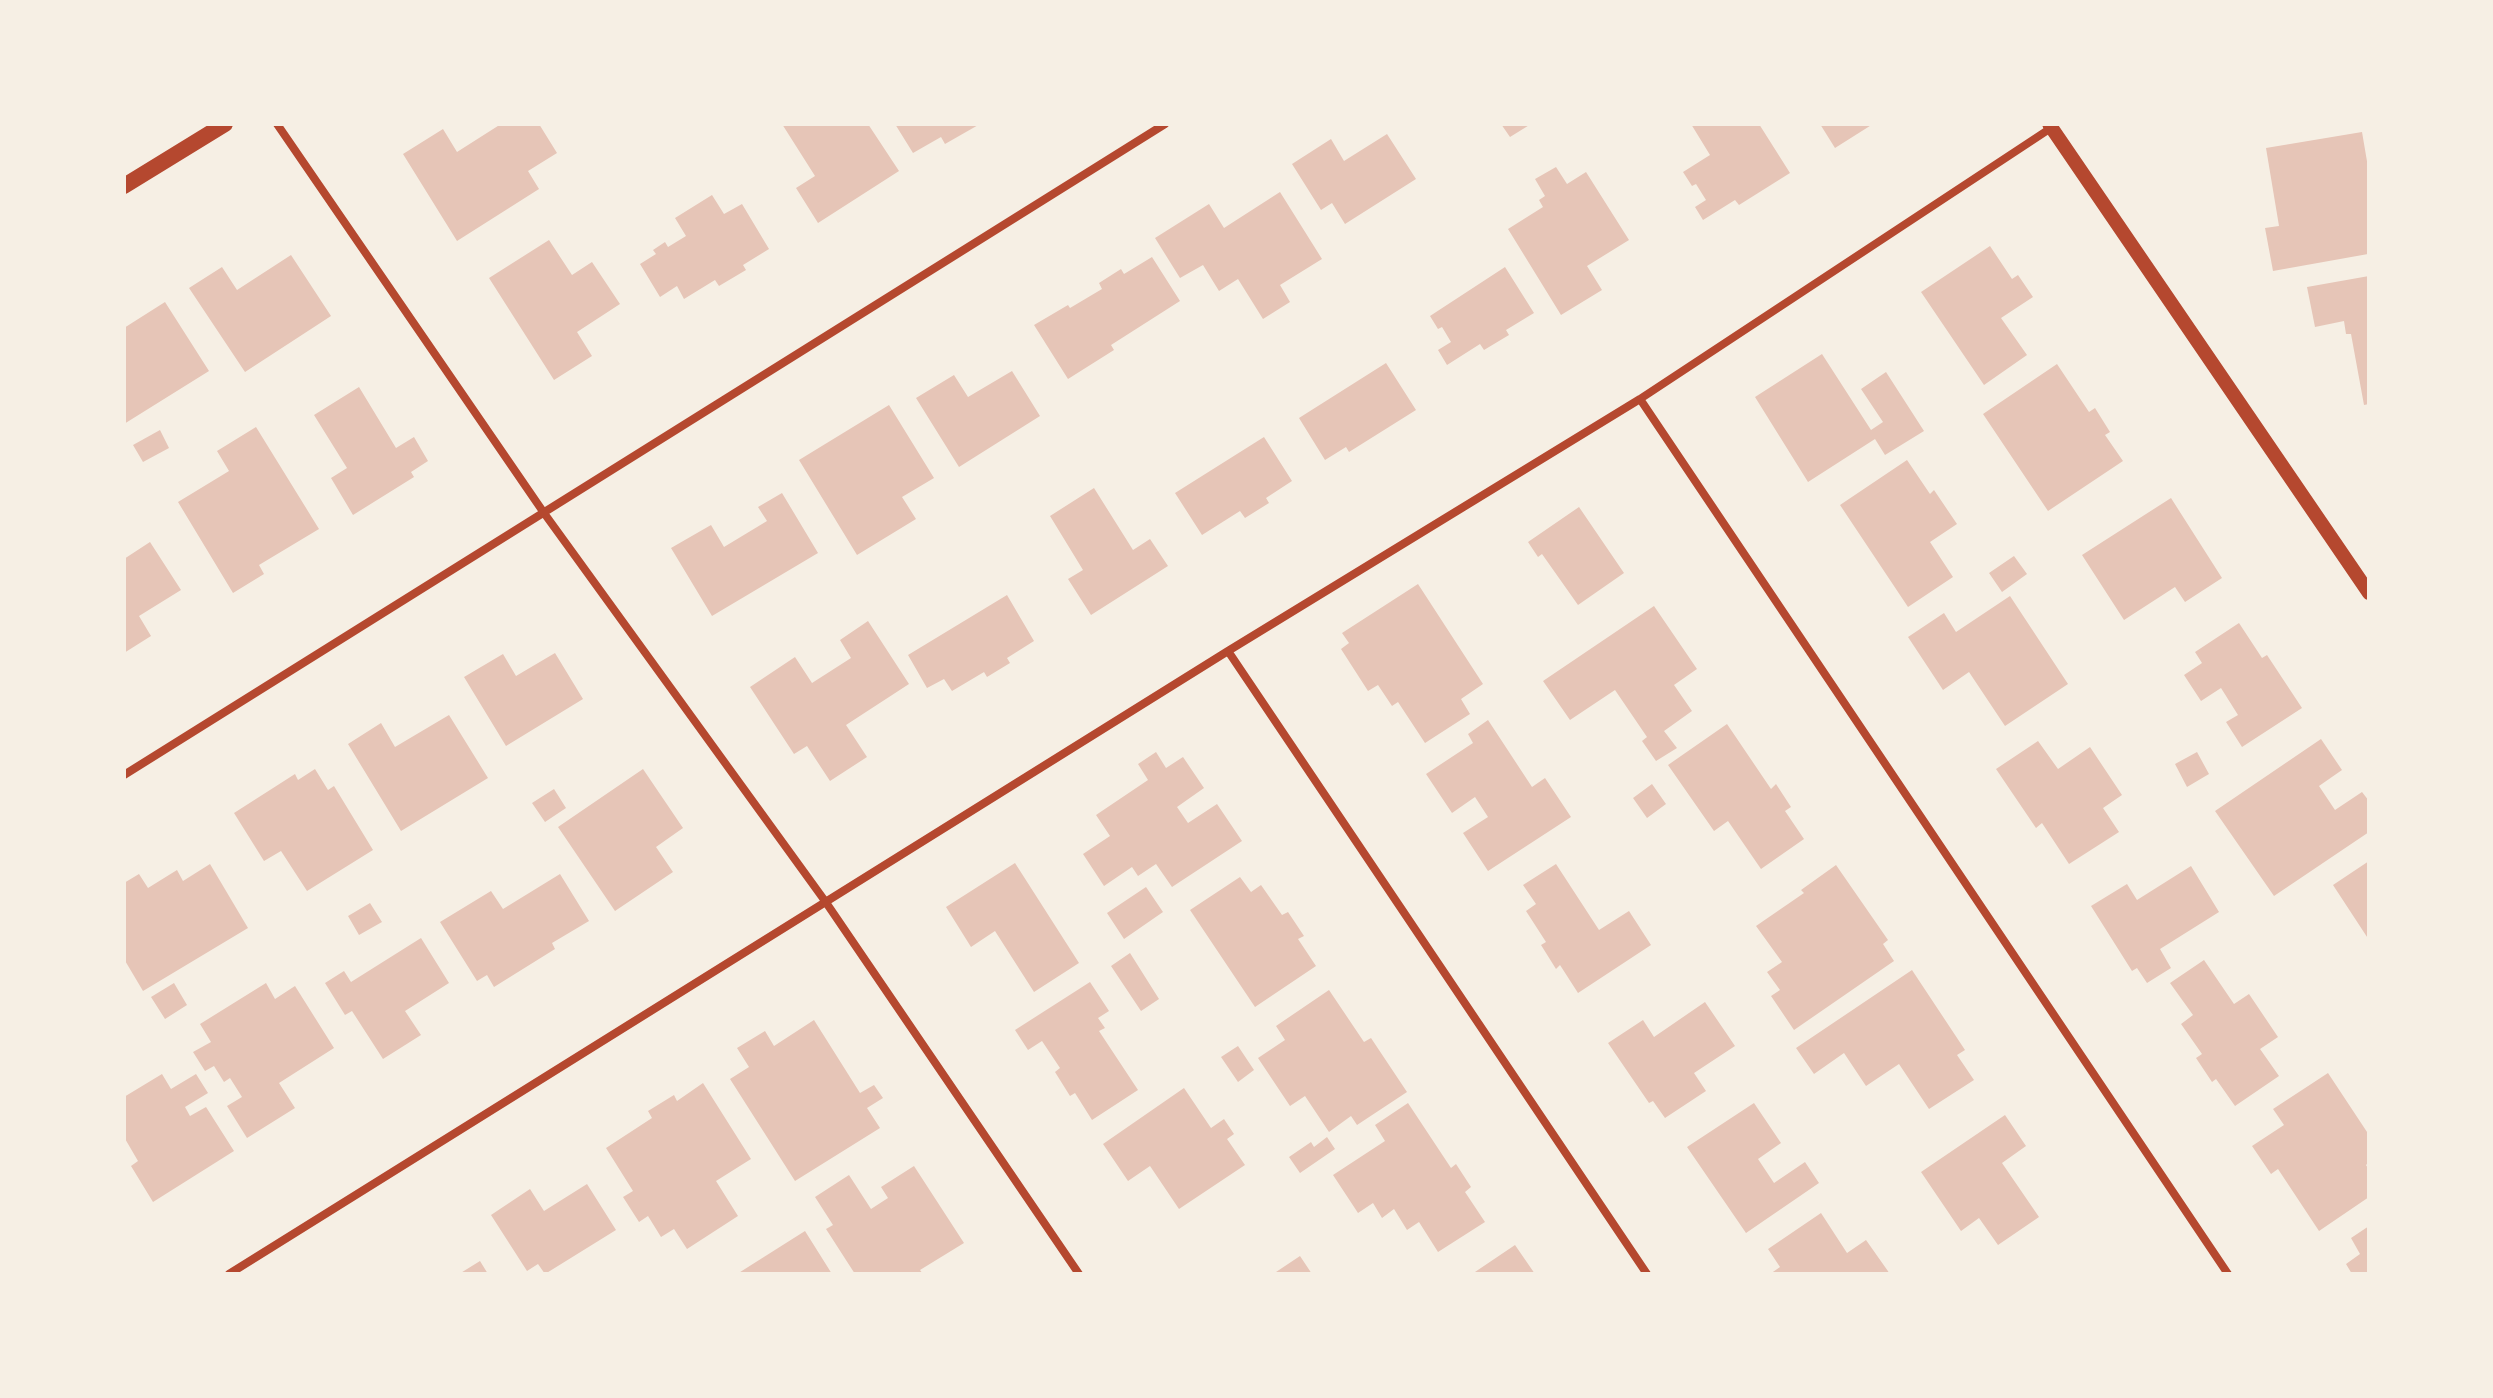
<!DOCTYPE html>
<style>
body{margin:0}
#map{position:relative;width:2493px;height:1398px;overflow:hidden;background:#f6efe4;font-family:Literata,serif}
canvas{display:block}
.frame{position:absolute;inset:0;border:126px solid #f6efe4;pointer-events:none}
</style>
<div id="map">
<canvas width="2493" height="1398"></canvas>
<div class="frame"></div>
</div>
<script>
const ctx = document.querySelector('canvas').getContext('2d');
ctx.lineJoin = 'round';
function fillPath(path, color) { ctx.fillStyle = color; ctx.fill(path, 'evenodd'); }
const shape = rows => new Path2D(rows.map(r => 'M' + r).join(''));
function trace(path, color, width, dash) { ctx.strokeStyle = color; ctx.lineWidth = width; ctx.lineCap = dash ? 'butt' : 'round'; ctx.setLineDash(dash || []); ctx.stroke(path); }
const building = shape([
 [501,124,539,124,557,153,528,171,539,189,457,241,403,154,443,129,457,152],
 [782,124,868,124,899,171,818,223,796,188,815,176],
 [895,124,980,124,945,144,941,137,913,153],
 [1501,124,1531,124,1510,137],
 [1691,124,1759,124,1790,173,1739,205,1735,200,1703,220,1695,207,1706,200,1696,184,1692,186,1683,172,1710,155],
 [1820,124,1873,124,1835,148],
 [2362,132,2369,173,2368,254,2273,271,2265,228,2279,226,2266,148],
 [1387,134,1416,179,1345,224,1332,203,1321,210,1292,164,1331,139,1344,161],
 [1556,167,1567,184,1586,172,1629,240,1587,266,1602,290,1561,315,1508,229,1543,207,1539,200,1545,196,1535,179],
 [1280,192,1322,259,1280,285,1290,302,1263,319,1238,279,1219,291,1203,265,1180,278,1155,238,1209,204,1224,228],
 [712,195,724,214,742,204,769,249,743,265,746,270,719,286,715,280,684,299,677,286,660,297,640,264,656,254,653,250,665,242,668,247,686,236,675,218],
 [549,240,572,275,592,262,620,304,577,332,592,356,554,380,489,278],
 [1990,246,2012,279,2018,275,2033,297,2001,318,2027,355,1984,385,1921,292],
 [291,255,331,316,245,372,189,288,222,267,237,290],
 [1152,257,1180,301,1111,345,1114,350,1068,379,1034,325,1068,305,1070,308,1102,289,1099,283,1121,269,1124,274],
 [1505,267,1534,313,1506,330,1509,335,1484,350,1480,344,1447,365,1438,350,1451,342,1442,327,1438,329,1430,316],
 [2369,276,2369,404,2364,405,2351,334,2346,334,2344,321,2315,327,2307,287],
 [165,302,209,371,124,424,124,328],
 [1822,354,1871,430,1883,422,1861,389,1886,372,1924,431,1885,455,1875,439,1808,482,1755,397],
 [1386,363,1416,410,1349,452,1346,447,1325,460,1299,418],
 [2057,364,2089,412,2095,408,2110,432,2105,435,2123,461,2048,511,1983,414],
 [1012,371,1040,416,959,467,916,398,954,375,968,397],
 [359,387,396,448,414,437,428,461,411,472,414,477,353,515,331,478,347,468,314,415],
 [889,405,934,478,902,497,916,519,857,555,799,460],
 [256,427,319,529,259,565,264,574,233,593,178,502,229,471,217,451],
 [160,430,169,448,143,462,133,445],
 [1264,437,1292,481,1266,498,1269,503,1245,518,1240,511,1202,535,1175,493],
 [1907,460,1930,494,1934,490,1957,524,1930,542,1953,577,1908,607,1840,505],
 [1094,488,1133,550,1150,539,1168,566,1091,615,1068,579,1083,570,1050,516],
 [782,493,818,553,712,616,671,548,711,525,724,547,767,521,758,507],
 [2171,498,2222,578,2185,602,2175,587,2124,620,2082,555],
 [1579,507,1624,573,1578,605,1542,554,1538,557,1528,542],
 [150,542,181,590,139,616,151,636,124,653,124,559],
 [2014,556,2027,574,2002,592,1989,573],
 [1418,584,1483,684,1461,699,1470,714,1425,743,1398,702,1392,706,1378,685,1368,691,1341,649,1349,643,1342,633],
 [1007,595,1034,641,1007,658,1010,663,987,677,984,672,952,691,944,679,927,688,908,655],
 [2010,596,2068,684,2005,726,1969,672,1943,690,1908,637,1944,613,1956,632],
 [1654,606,1697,669,1674,685,1692,711,1664,731,1677,748,1656,761,1642,741,1647,737,1615,690,1570,720,1543,681],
 [868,621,909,684,846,725,867,757,830,781,807,746,794,754,750,687,795,657,812,683,851,658,840,640],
 [2239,623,2262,658,2267,655,2302,708,2242,747,2226,722,2238,715,2221,688,2201,701,2184,675,2202,663,2195,652],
 [555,653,583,699,506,746,464,677,503,654,516,676],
 [449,715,488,778,401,831,348,744,381,723,395,747],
 [1488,720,1532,787,1545,778,1571,817,1488,871,1463,833,1488,817,1475,797,1452,813,1426,774,1473,743,1468,734],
 [1727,724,1771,789,1776,784,1791,807,1785,811,1804,839,1761,869,1728,821,1714,831,1668,765],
 [2321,739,2342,770,2319,786,2335,810,2362,792,2369,801,2369,832,2274,896,2215,811],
 [2038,741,2058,769,2090,747,2122,795,2103,808,2119,832,2069,864,2042,823,2036,828,1996,769],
 [1156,752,1166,768,1183,757,1204,788,1177,807,1188,823,1217,804,1242,841,1172,887,1156,864,1138,876,1132,867,1104,886,1083,854,1110,836,1096,815,1148,780,1138,764],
 [2197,752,2209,774,2187,787,2175,764],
 [315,769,328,790,334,786,373,850,307,891,281,851,264,861,234,813,295,774,298,780],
 [643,769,683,828,656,847,673,872,615,911,558,827],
 [1652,784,1666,804,1647,818,1633,798],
 [554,789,566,808,545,822,532,803],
 [2369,861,2369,940,2333,885],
 [1015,863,1079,963,1034,992,995,931,971,947,946,907],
 [210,864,248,928,143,991,124,959,124,883,139,874,148,888,177,870,183,881],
 [1556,864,1599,930,1629,911,1651,945,1578,993,1560,965,1556,969,1541,945,1546,942,1526,911,1536,904,1523,885],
 [1836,865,1888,940,1883,944,1894,961,1794,1030,1771,996,1780,990,1767,972,1782,962,1756,926,1804,893,1801,890],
 [2191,866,2219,912,2160,949,2171,968,2147,983,2137,968,2132,971,2091,906,2127,884,2137,900],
 [560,874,589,921,552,943,555,949,494,987,487,975,477,981,440,922,491,891,503,909],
 [1240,877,1251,892,1261,885,1282,915,1288,912,1304,936,1298,939,1316,966,1255,1007,1190,910],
 [1146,887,1163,912,1124,939,1107,913],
 [370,903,382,922,359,935,348,916],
 [421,938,449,983,405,1011,421,1035,383,1059,352,1011,345,1015,325,983,344,971,351,982],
 [1130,953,1159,999,1141,1011,1111,966],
 [2204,960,2234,1004,2249,994,2278,1037,2260,1049,2279,1076,2235,1106,2216,1079,2212,1082,2196,1058,2202,1054,2181,1024,2193,1015,2170,983],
 [1912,970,1965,1050,1957,1055,1974,1080,1929,1109,1899,1064,1866,1086,1844,1053,1814,1074,1796,1048],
 [1090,982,1109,1011,1098,1018,1105,1028,1099,1031,1138,1090,1092,1120,1075,1093,1070,1096,1055,1072,1060,1068,1042,1041,1028,1050,1015,1030],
 [174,983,187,1005,165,1019,151,997],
 [266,983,275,999,295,986,334,1048,279,1083,295,1108,247,1138,227,1106,242,1097,230,1078,224,1082,214,1066,205,1071,193,1052,211,1042,200,1024],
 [1329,990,1364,1042,1371,1038,1407,1092,1357,1125,1351,1116,1329,1132,1305,1096,1290,1106,1258,1058,1285,1040,1276,1026],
 [1705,1002,1735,1046,1694,1073,1706,1091,1665,1118,1653,1101,1649,1103,1608,1043,1643,1020,1654,1037],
 [814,1020,860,1093,874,1085,883,1098,867,1108,880,1128,795,1181,730,1079,749,1067,737,1048,765,1031,774,1046],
 [1238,1046,1254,1070,1238,1082,1221,1057],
 [2328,1073,2369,1135,2369,1162,2366,1165,2369,1170,2369,1197,2319,1231,2278,1169,2271,1174,2252,1146,2284,1125,2273,1109],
 [162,1074,171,1089,196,1074,208,1093,185,1107,190,1116,206,1107,234,1151,153,1202,131,1166,138,1161,124,1137,124,1097],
 [703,1083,751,1159,716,1181,738,1216,687,1249,674,1229,661,1237,648,1216,639,1222,623,1197,633,1191,606,1148,652,1118,648,1111,674,1095,677,1101],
 [1184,1088,1211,1128,1224,1119,1234,1134,1227,1139,1245,1165,1179,1209,1150,1166,1128,1181,1103,1144],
 [1408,1103,1451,1168,1456,1164,1471,1187,1465,1192,1485,1222,1438,1252,1419,1222,1407,1230,1394,1209,1382,1218,1373,1203,1358,1213,1333,1175,1385,1141,1375,1125],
 [1754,1103,1781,1143,1758,1159,1774,1183,1805,1162,1819,1183,1746,1233,1687,1147],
 [2005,1115,2026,1146,2002,1163,2039,1217,1998,1245,1979,1218,1961,1231,1921,1172],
 [1327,1137,1335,1149,1300,1173,1289,1157,1311,1142,1314,1147],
 [914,1166,964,1243,920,1270,923,1274,855,1274,826,1229,833,1225,815,1197,849,1175,871,1209,888,1198,881,1187],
 [587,1184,616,1230,545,1274,538,1264,527,1271,491,1215,530,1189,544,1211],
 [1821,1213,1847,1253,1866,1240,1890,1274,1770,1274,1780,1267,1768,1249],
 [2369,1226,2369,1274,2352,1274,2346,1264,2360,1254,2351,1238],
 [805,1231,832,1274,737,1274],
 [1515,1245,1535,1274,1472,1274],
 [1300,1256,1312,1274,1273,1274],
 [480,1261,488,1274,459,1274]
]);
const minor = shape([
 [277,124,544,513,825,901,1079,1274],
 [1640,399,2228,1274],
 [1228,651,1647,1274],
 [124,775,1165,124],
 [229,1274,1228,651,1640,399,2051,128]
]);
const tertiary = shape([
 [2049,124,2369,593]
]);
const secondary = shape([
 [124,186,225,124]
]);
fillPath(building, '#e6c5b7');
trace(minor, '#b5482f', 8);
trace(tertiary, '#b5482f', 14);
trace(secondary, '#b5482f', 16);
</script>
